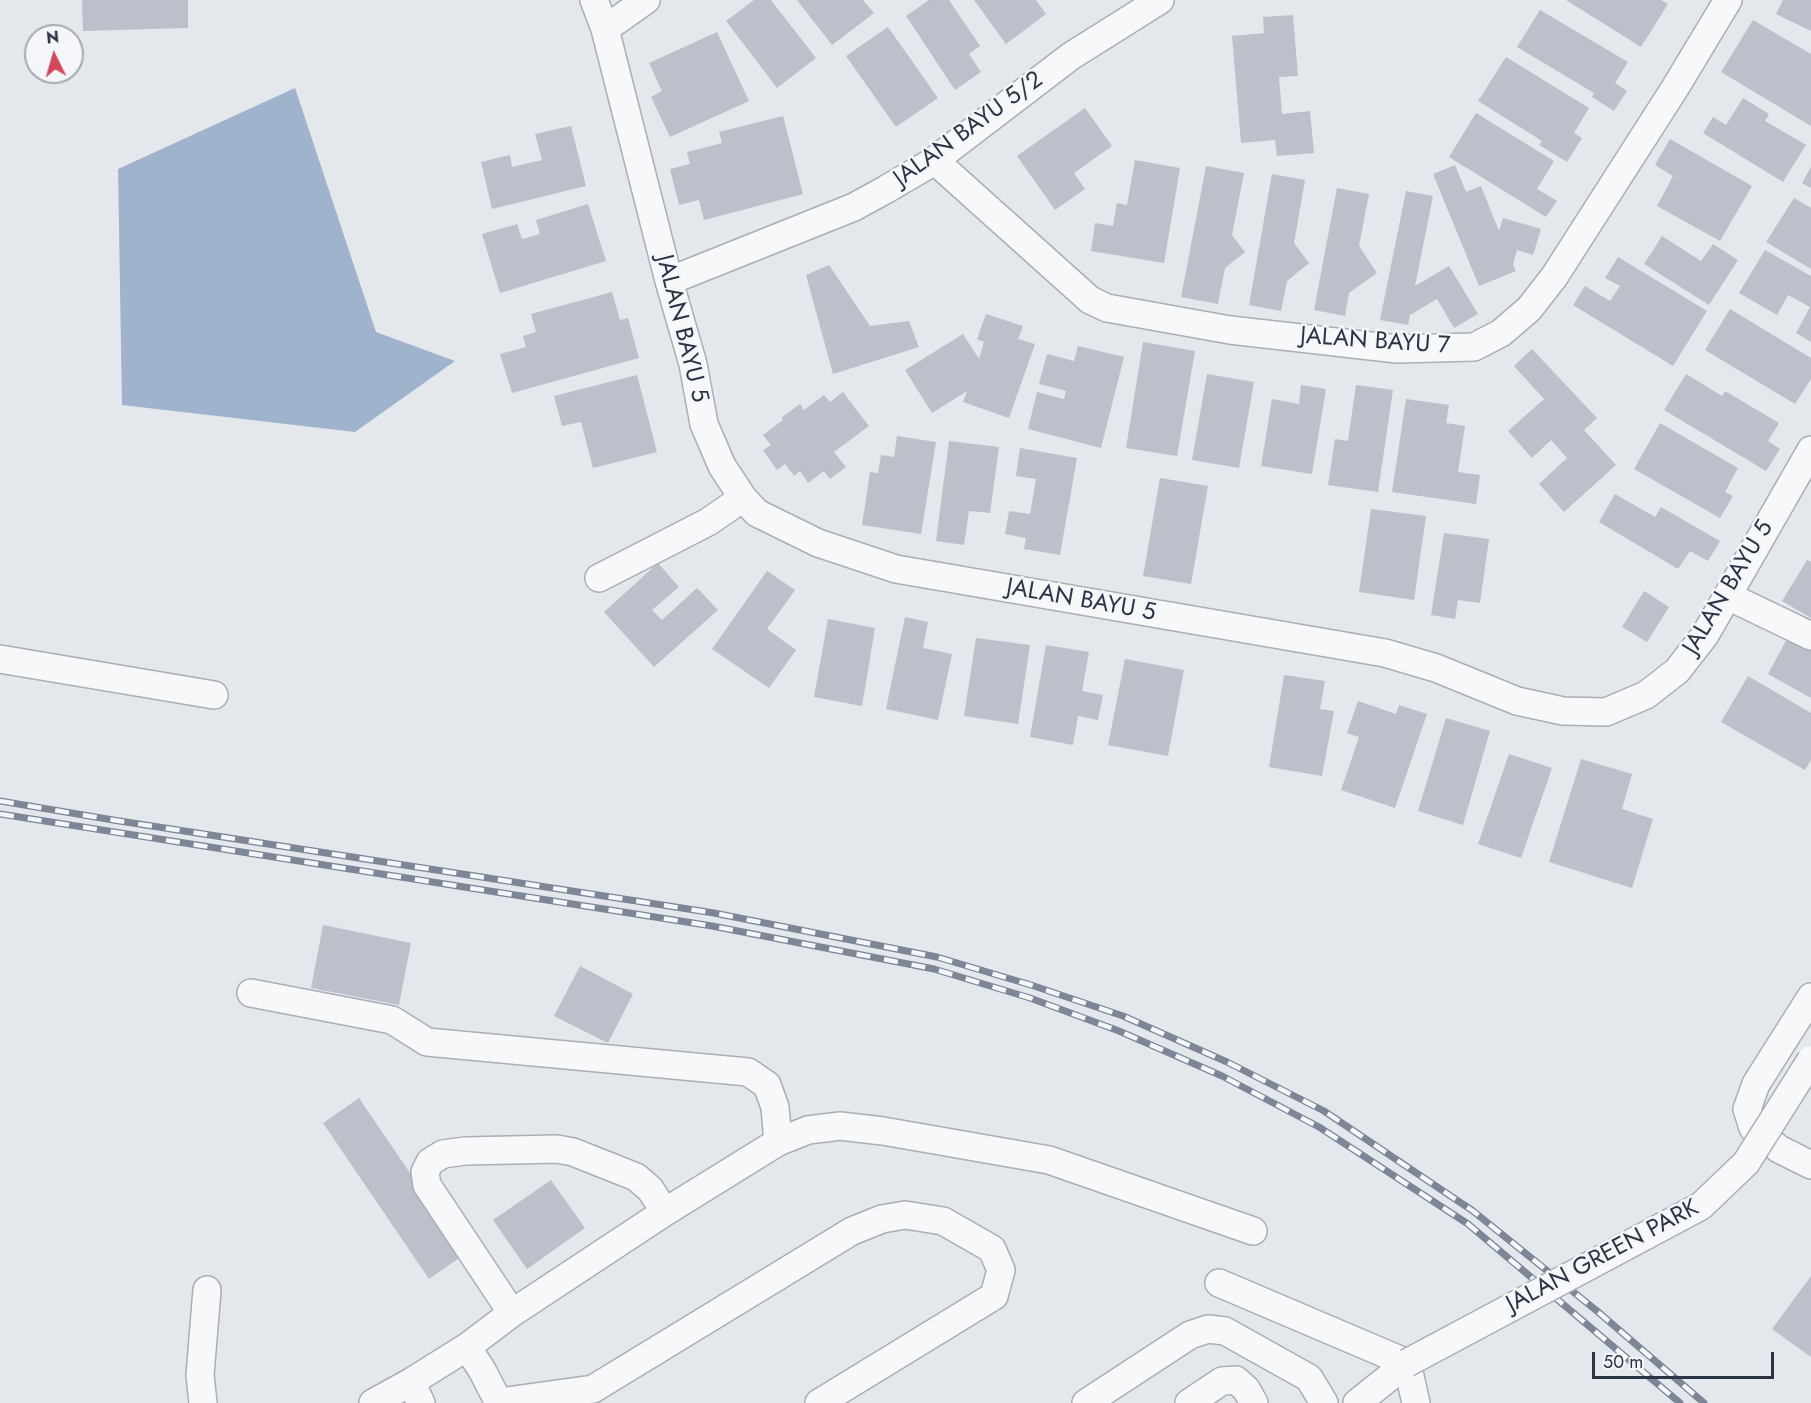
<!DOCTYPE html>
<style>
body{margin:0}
#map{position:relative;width:1811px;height:1403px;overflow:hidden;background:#e4e7ec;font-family:Jost,sans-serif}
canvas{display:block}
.north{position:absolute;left:24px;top:24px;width:60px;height:60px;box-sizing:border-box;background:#f4f6f9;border:2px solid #a4a8b1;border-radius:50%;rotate:355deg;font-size:16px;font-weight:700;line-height:24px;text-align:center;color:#2b3445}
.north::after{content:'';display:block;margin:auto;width:21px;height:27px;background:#d1495b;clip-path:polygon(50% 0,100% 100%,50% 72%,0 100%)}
.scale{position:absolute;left:1592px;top:1352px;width:182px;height:27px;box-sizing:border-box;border:3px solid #2b3445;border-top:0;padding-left:8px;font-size:18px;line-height:21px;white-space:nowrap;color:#2b3445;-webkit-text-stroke:4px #f4f6f9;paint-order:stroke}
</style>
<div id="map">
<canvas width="1811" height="1403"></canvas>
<div class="north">N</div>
<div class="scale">50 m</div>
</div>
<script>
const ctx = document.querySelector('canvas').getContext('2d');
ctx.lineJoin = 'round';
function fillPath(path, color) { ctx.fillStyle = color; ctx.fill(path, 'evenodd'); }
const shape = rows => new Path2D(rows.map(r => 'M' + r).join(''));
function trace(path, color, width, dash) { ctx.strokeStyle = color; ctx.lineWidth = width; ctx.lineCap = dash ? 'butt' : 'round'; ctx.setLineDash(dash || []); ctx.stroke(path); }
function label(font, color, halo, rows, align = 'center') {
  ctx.font = font + ' Jost,sans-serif'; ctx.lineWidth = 5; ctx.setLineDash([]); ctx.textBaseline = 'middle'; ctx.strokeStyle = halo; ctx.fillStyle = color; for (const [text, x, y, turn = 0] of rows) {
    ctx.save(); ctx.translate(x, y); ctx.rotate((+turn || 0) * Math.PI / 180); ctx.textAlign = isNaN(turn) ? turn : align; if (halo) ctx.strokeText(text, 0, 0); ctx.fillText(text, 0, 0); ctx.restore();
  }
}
const water = shape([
 [295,88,376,332,455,361,355,432,122,405,118,169]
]);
const building = shape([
 [82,0,188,0,188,28,83,31],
 [754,0,771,0,816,58,777,88,726,21],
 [797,0,863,0,874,13,832,45],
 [929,0,949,0,980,46,969,54,981,72,955,90,906,16],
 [974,0,1036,0,1046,14,1006,44],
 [1566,0,1661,0,1668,4,1641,47],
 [1783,0,1811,0,1811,31,1776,14],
 [1540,10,1628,62,1615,83,1627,91,1614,111,1592,97,1594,93,1517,47],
 [1293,15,1298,76,1279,77,1282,114,1310,111,1314,153,1277,156,1275,140,1241,143,1232,36,1264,33,1263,17],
 [1753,20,1811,54,1811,126,1721,72],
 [888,27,938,98,896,127,846,56],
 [717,32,749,101,670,137,651,97,662,91,649,63],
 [1506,57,1589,108,1574,133,1582,138,1567,162,1539,145,1542,141,1478,101],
 [1743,98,1769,114,1765,121,1806,145,1783,182,1703,133,1713,117,1726,125],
 [1085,108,1112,146,1074,173,1085,189,1055,210,1017,156],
 [1476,113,1554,161,1537,189,1557,201,1546,217,1449,157],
 [783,116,803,194,704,220,699,200,679,205,670,169,690,164,687,152,722,143,719,132],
 [571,126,586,186,492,209,481,162,510,155,512,167,542,160,535,134],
 [1670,139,1752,186,1720,241,1657,206,1673,176,1655,165],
 [1135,160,1180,168,1164,263,1091,251,1095,223,1113,226,1117,203,1127,205],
 [1455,165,1466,192,1481,186,1499,231,1503,218,1541,229,1533,255,1517,250,1513,265,1516,271,1479,286,1433,174],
 [1206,166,1244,173,1232,235,1245,252,1225,268,1218,304,1181,297],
 [1811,167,1811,188,1802,183],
 [1272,174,1305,180,1294,243,1309,263,1287,281,1281,311,1249,305],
 [1337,188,1369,194,1359,246,1377,273,1349,293,1345,316,1314,310],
 [1406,191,1433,196,1415,286,1449,266,1478,314,1454,328,1437,299,1410,315,1408,325,1380,320],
 [1794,198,1811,208,1811,269,1766,242],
 [588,204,606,261,500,293,482,234,517,224,522,239,540,234,536,220],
 [1662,236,1701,261,1713,244,1738,260,1709,305,1644,264],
 [1765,250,1811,276,1811,342,1796,333,1810,307,1788,295,1777,315,1739,293],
 [1618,257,1707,311,1673,366,1573,305,1585,286,1610,301,1620,286,1605,278],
 [829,265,870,326,909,321,919,347,833,374,806,275],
 [612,292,620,320,628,318,639,358,512,393,500,354,526,347,523,336,536,332,531,314],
 [1730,309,1811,358,1811,379,1795,404,1705,350],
 [986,314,1023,326,1018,339,1035,344,1009,418,963,402,967,391,932,413,905,370,963,334,979,359,984,342,977,339],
 [1143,342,1195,351,1177,456,1126,448],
 [1078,346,1124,357,1101,448,1028,429,1037,392,1064,399,1066,391,1039,384,1047,354,1074,361],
 [1532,349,1597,418,1584,430,1616,465,1564,512,1539,484,1567,458,1551,440,1532,458,1508,431,1544,399,1514,366],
 [1207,374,1254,382,1239,468,1192,460],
 [1686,374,1722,396,1725,391,1779,423,1768,441,1780,449,1766,471,1664,410],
 [637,375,657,452,593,468,581,422,562,426,554,396],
 [1301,385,1326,389,1312,474,1261,466,1272,399,1299,404],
 [1356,385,1393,390,1378,492,1328,485,1335,439,1348,441],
 [843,392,869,426,834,452,846,467,830,479,824,471,808,483,800,471,794,476,785,464,777,470,763,450,771,445,763,435,783,420,781,418,800,404,804,410,824,395,830,402],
 [1406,399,1449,405,1446,423,1465,426,1458,472,1480,475,1476,504,1392,492],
 [1660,423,1738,468,1725,492,1733,496,1720,518,1634,469],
 [897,436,936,442,921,534,862,525,870,472,878,473,881,455,894,457],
 [949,441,999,447,990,513,969,511,964,545,936,541],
 [1020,448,1077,458,1060,555,1024,549,1026,538,1005,534,1009,511,1030,514,1036,479,1016,476],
 [1160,478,1208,486,1191,584,1143,576],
 [1615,494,1655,517,1661,507,1720,541,1708,561,1690,551,1678,569,1599,522],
 [1371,509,1426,516,1414,600,1359,592],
 [1444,533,1489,539,1480,603,1458,600,1455,619,1431,615],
 [1807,560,1811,562,1811,618,1782,601],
 [658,563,679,587,652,610,662,620,697,588,718,610,654,667,604,612],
 [767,571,795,590,767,629,796,650,769,688,712,649],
 [1644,591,1669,607,1647,642,1622,627],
 [905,617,928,622,923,648,952,654,938,720,886,709],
 [828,619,875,628,862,706,814,697],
 [1789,635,1811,647,1811,698,1768,674],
 [976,638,1030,645,1018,724,964,716],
 [1046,645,1089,652,1082,691,1103,695,1098,720,1078,716,1073,745,1030,737],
 [1125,659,1184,670,1168,756,1108,745],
 [1284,675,1325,681,1320,709,1334,711,1322,776,1269,767],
 [1748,676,1811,713,1811,760,1805,770,1721,722],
 [1358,701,1396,714,1399,705,1427,714,1395,808,1341,790,1359,737,1347,733],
 [1446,718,1490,731,1463,825,1418,811],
 [1509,754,1552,768,1521,858,1478,844],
 [1581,759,1632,774,1622,809,1653,819,1632,888,1549,862],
 [323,925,411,943,399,1005,311,988],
 [580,966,633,994,608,1043,554,1016],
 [359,1098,465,1254,429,1279,323,1123],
 [551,1180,585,1228,527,1269,493,1220],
 [1811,1276,1811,1357,1772,1329]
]);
const minor = shape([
 [594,0,605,29,669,281,693,364,704,424,722,466,743,498,757,513,818,543,896,569,1385,653,1436,668,1517,701,1563,711,1606,712,1646,695,1677,671,1705,635,1811,450],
 [605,29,646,0],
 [934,160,1090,300,1107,308,1230,330,1397,349,1474,347,1501,333,1529,309,1554,277,1675,88,1728,0],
 [669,281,854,207,885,190,931,163,1071,56,1160,0],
 [599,578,708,522,743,498],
 [1728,596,1811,636],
 [0,659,214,695],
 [251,993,392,1020,427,1042,748,1072,767,1085,775,1107,778,1142,808,1130,840,1126,883,1131,1049,1160,1253,1231],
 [1811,997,1756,1084,1747,1109,1753,1128,1779,1149,1811,1165],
 [1219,1283,1407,1363],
 [512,1313,427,1185,425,1172,430,1162,443,1154,465,1151,557,1149,573,1152,636,1177,650,1189,665,1212],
 [467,1347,482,1370,499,1403],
 [1407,1363,1416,1403],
 [411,1382,467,1347,512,1313,665,1212,778,1142],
 [499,1402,593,1389,852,1231,882,1219,905,1215,943,1221,992,1249,1001,1270,994,1296,819,1403],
 [203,1403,200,1375,207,1290],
 [373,1403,411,1382,421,1403],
 [1086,1403,1190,1335,1208,1329,1225,1331,1309,1378,1324,1403],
 [1189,1403,1222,1381,1236,1380,1246,1389,1254,1403],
 [1357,1403,1407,1363]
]);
const rail = shape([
 [0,801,113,820,714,913,937,957,1031,985,1123,1016,1227,1062,1324,1111,1473,1211,1597,1311,1704,1403],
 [0,814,712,926,934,969,1030,998,1119,1031,1222,1076,1319,1127,1468,1224,1680,1403]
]);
const minorBridge = shape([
 [1407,1363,1701,1206,1746,1163,1811,1060]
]);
const streetNames = [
 ["JALAN BAYU 5/2",969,130,-36],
 ["JALAN BAYU 5",681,329,76],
 ["JALAN BAYU 7",1375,342,4],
 ["JALAN BAYU 5",1729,588,-59],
 ["JALAN BAYU 5",1081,601,10],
 ["JALAN GREEN PARK",1603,1257,-28]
];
fillPath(water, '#9fb4cc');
fillPath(building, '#bbc0ca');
trace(minor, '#a9aeb7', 30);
trace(minor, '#f7f8fa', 27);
trace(rail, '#7d8696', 7);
trace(rail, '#f4f6f9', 4.5, [14]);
trace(minorBridge, '#a9aeb7', 30, []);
trace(minorBridge, '#f7f8fa', 27);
label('24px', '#2b3445', '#f4f6f9', streetNames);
</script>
